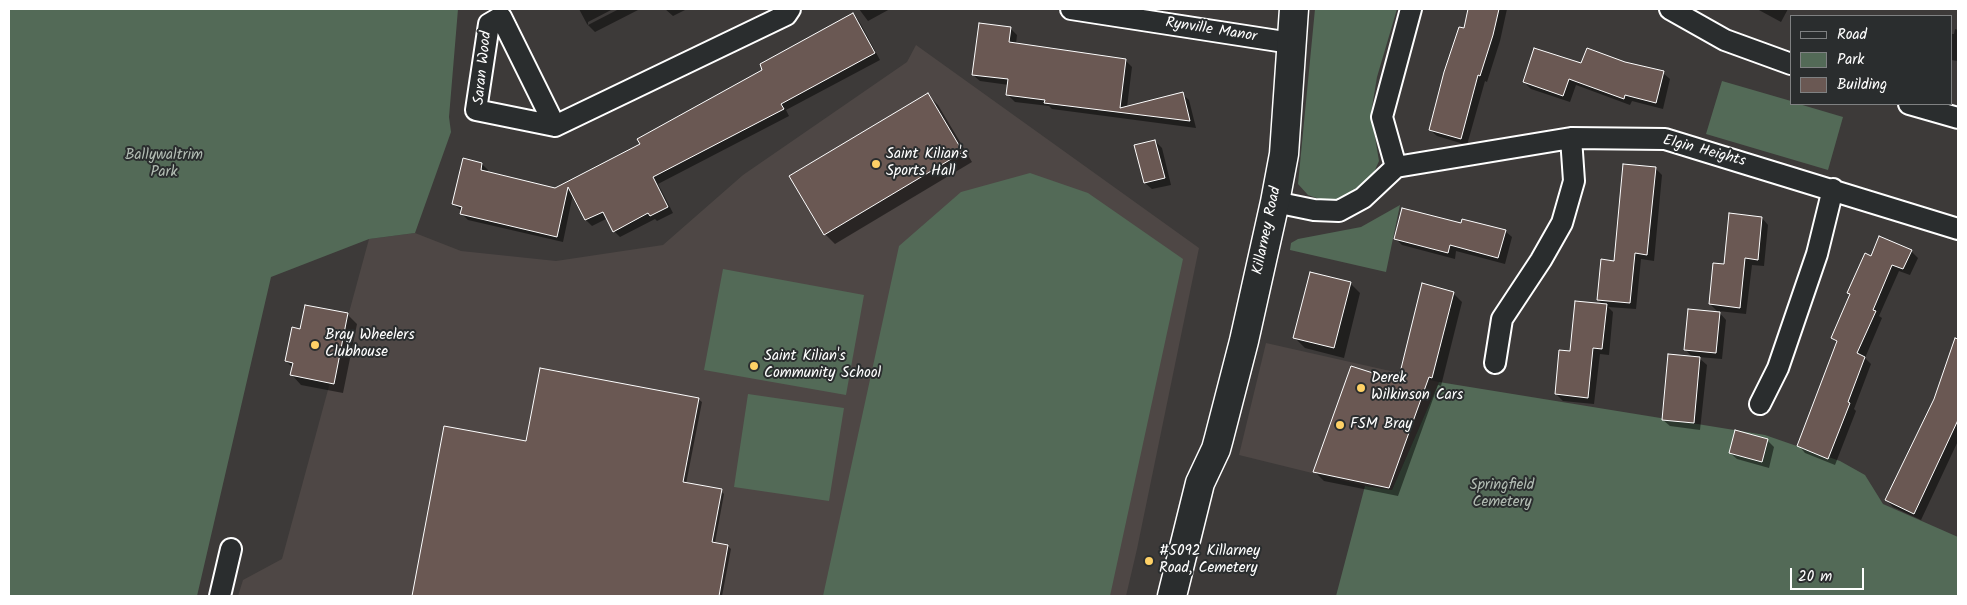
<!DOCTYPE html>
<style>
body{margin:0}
#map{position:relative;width:1967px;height:605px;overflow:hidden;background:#3d3a39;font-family:Kalam,sans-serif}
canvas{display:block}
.frame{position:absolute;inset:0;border:10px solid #fff;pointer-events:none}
.legend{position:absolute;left:1790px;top:15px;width:162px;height:90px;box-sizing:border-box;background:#2a2d2e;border:1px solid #7f8182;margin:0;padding:6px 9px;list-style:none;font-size:15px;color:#fff}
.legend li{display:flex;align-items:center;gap:10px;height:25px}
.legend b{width:25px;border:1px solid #7f8182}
.scale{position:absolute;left:1790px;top:568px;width:74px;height:22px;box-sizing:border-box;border:2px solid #fff;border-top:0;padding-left:6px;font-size:15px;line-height:18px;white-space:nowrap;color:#fff;-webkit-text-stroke:4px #2a2d2e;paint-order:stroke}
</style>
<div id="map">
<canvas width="1967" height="605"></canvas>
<div class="frame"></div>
<ul class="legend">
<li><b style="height:6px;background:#2a2d2e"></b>Road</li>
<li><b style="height:14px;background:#536a57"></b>Park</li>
<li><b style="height:14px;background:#6a5853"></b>Building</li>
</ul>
<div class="scale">20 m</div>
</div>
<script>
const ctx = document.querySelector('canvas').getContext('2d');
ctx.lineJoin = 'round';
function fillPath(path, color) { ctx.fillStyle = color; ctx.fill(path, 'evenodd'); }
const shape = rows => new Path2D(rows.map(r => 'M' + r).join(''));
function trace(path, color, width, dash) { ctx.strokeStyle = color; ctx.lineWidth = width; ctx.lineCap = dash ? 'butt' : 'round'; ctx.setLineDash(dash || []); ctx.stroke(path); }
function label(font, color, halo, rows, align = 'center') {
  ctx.font = font + ' Kalam,sans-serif'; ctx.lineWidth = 4; ctx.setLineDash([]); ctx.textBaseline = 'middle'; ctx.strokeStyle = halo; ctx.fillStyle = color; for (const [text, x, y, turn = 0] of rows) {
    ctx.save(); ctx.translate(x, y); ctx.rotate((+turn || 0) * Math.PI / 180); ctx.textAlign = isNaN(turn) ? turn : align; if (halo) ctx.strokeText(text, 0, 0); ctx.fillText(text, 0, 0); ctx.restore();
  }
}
const built = shape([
 [916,45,1199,248,1137,549,1126,596,238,596,243,580,282,559,369,239,415,233,461,251,556,261,663,245,743,175,907,62],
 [1266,343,1439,382,1392,490,1365,486,1239,455]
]);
const green = shape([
 [9,9,458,9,449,117,451,132,415,233,369,239,271,277,197,596,9,596],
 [1315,9,1397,9,1377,77,1371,113,1379,161,1366,190,1340,203,1325,201,1308,195,1298,184],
 [1722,81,1791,101,1791,104,1799,104,1843,117,1828,170,1706,134],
 [1030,173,1088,193,1183,259,1110,596,823,596,899,246,961,192],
 [1400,205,1386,272,1290,250,1291,243,1298,239,1361,227],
 [723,269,864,295,846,395,704,370],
 [1439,382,1765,435,1840,461,1865,475,1883,504,1958,537,1958,596,1336,596,1365,486,1392,490],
 [748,394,844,408,829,501,734,487]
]);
const shadow = shape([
 [579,9,613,9,588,22,588,25,619,9,640,9,595,32,587,24],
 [665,9,687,9,673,16],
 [859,9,890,9,868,21],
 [1468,9,1507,9,1500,41,1487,82,1485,81,1467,145,1437,136,1430,130,1464,29],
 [1757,9,1788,9,1781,22],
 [853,15,859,21,880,60,786,110,789,116,658,184,673,213,657,221,655,219,620,237,614,231,608,218,592,226,586,220,573,194,563,242,468,220,462,214,462,211,453,204,482,164,488,170,487,173,555,189,642,145],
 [1010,28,1017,35,1016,44,1125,60,1132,67,1127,107,1182,94,1189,100,1196,128,1052,109,1049,106,1015,102,1008,95,1009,85,980,81,973,75],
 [1955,29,1958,30,1958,61,1951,60,1951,34,1954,34],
 [1625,63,1663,73,1670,79,1663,109,1632,101,1630,105,1576,85,1570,102,1531,89,1524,82,1582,65],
 [928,95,938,105,972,162,835,244,825,234],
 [1155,141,1162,148,1171,185,1152,189,1145,183],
 [1655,168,1662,175,1654,261,1641,259,1636,309,1608,307,1613,312,1609,355,1600,354,1594,404,1563,401,1556,394,1571,352,1603,305,1598,300],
 [1762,218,1768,225,1764,266,1752,265,1746,314,1718,311,1726,320,1722,359,1698,357,1707,365,1700,430,1670,426,1663,420,1693,358,1685,349,1719,313,1710,304,1725,265],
 [1462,225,1505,231,1512,237,1505,264,1456,251,1455,259,1402,245,1395,238],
 [1911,251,1918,258,1910,275,1899,271,1879,316,1882,318,1865,358,1871,364,1854,409,1856,411,1835,465,1805,453,1799,446,1837,343,1832,338,1851,295,1848,293,1871,257],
 [1350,283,1360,293,1344,358,1305,348,1295,338],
 [1453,293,1462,302,1441,386,1438,385,1398,496,1324,481,1315,472,1399,383],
 [347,314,357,324,343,393,301,385,292,375,293,368,286,361,301,330],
 [1958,364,1958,441,1921,520,1893,507,1886,500],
 [698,399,702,402,686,484,721,491,724,494,715,543,728,546,731,549,722,596,416,596,414,594,527,443],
 [1735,432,1768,441,1774,447,1769,468,1737,459,1730,453]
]);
const building = shape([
 [1468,9,1499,9,1493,35,1480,76,1478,75,1461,139,1429,130,1444,72,1459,27,1464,28,1468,9],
 [853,13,875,53,781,104,784,109,653,177,668,207,650,216,648,213,613,232,603,212,585,220,568,187,557,237,460,214,462,207,452,204,463,158,482,163,481,170,555,188,640,144,637,139,762,70,760,64,853,13],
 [979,23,1011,27,1009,42,1126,59,1120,108,1183,92,1190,121,1044,103,1045,100,1006,95,1008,79,972,75,979,23],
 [1534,48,1581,63,1587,48,1625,62,1664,71,1656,103,1625,95,1624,99,1569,79,1563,96,1523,82,1534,48],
 [928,93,963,152,824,235,789,176,928,93],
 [1155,140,1165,178,1144,183,1134,145,1155,140],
 [1623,164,1656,167,1647,255,1635,253,1630,303,1597,300,1601,259,1614,261,1623,164],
 [1402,208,1461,223,1462,219,1506,230,1498,258,1450,245,1448,253,1394,239,1402,208],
 [1729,213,1762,217,1758,260,1745,258,1740,308,1709,304,1713,263,1724,264,1729,213],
 [1879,236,1912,250,1903,269,1892,265,1873,310,1876,311,1857,353,1865,357,1848,402,1850,403,1828,459,1797,446,1837,341,1831,338,1850,294,1847,293,1865,253,1871,256,1879,236],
 [1310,272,1351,282,1334,348,1293,338,1310,272],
 [1422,283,1454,292,1432,378,1429,377,1389,488,1313,472,1351,366,1398,381,1422,283],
 [1575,301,1607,304,1602,349,1593,348,1588,398,1555,394,1559,350,1570,351,1575,301],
 [305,305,348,313,334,384,290,375,293,363,285,361,292,327,300,329,305,305],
 [1688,309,1720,312,1716,353,1684,350,1688,309],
 [1955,338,1958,339,1958,420,1914,514,1885,500,1934,399,1955,338],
 [1668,354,1700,357,1694,423,1662,420,1668,354],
 [540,368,699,398,683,482,722,489,712,542,728,545,719,596,412,596,444,426,526,441,540,368],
 [1735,430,1768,439,1762,462,1729,453,1735,430]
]);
const minor = shape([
 [1071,9,1291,43],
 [1670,9,1725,40,1791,64],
 [1909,104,1958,118],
 [555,126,501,17,489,24,476,110,555,126,786,15,790,9],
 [1396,167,1382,117,1411,9],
 [1275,202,1314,210,1339,211,1363,198,1396,167,1571,138,1665,139,1958,229],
 [1495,363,1502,319,1541,260,1562,223,1574,181,1571,138],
 [1760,404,1778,368,1817,254,1833,189],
 [220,596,231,549]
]);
const secondary = shape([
 [1172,596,1200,483,1216,449,1219,438,1244,341,1275,202,1284,154,1294,9]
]);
const markers = [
 [876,164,5,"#ffd166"],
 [315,345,5,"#ffd166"],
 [754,366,5,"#ffd166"],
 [1361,388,5,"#ffd166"],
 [1340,425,5,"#ffd166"],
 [1149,561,5,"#ffd166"]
];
const streetNames = [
 ["Rynville Manor",1211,31,9],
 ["Saran Wood",484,68,-84],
 ["Elgin Heights",1704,152,15],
 ["Killarney Road",1268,231,-78]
];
const poiNames = [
 ["Saint Kilian's",886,155],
 ["Sports Hall",886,172],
 ["Bray Wheelers",325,336],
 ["Clubhouse",325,353],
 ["Saint Kilian's",764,357],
 ["Community School",764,374],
 ["Derek",1371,379],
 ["Wilkinson Cars",1371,396],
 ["FSM Bray",1350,425],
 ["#5092 Killarney",1159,552],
 ["Road, Cemetery",1159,569]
];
const parkNames = [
 ["Ballywaltrim",164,156],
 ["Park",164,173],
 ["Springfield",1502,486],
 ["Cemetery",1502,503]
];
fillPath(built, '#4e4745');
fillPath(green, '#536a57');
fillPath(shadow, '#0007');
fillPath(building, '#6a5853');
trace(building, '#fff', 1);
trace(minor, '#fff', 24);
trace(secondary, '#fff', 31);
trace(minor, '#2a2d2e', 20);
trace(secondary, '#2a2d2e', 28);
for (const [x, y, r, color] of markers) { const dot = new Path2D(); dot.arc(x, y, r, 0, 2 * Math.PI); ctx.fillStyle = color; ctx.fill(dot); trace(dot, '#2a2d2e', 2); }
label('15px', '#fff', '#2a2d2e', streetNames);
label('15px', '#fff', '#2a2d2e', poiNames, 'left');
label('15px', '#b2bcb3', '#2a2d2e', parkNames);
</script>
